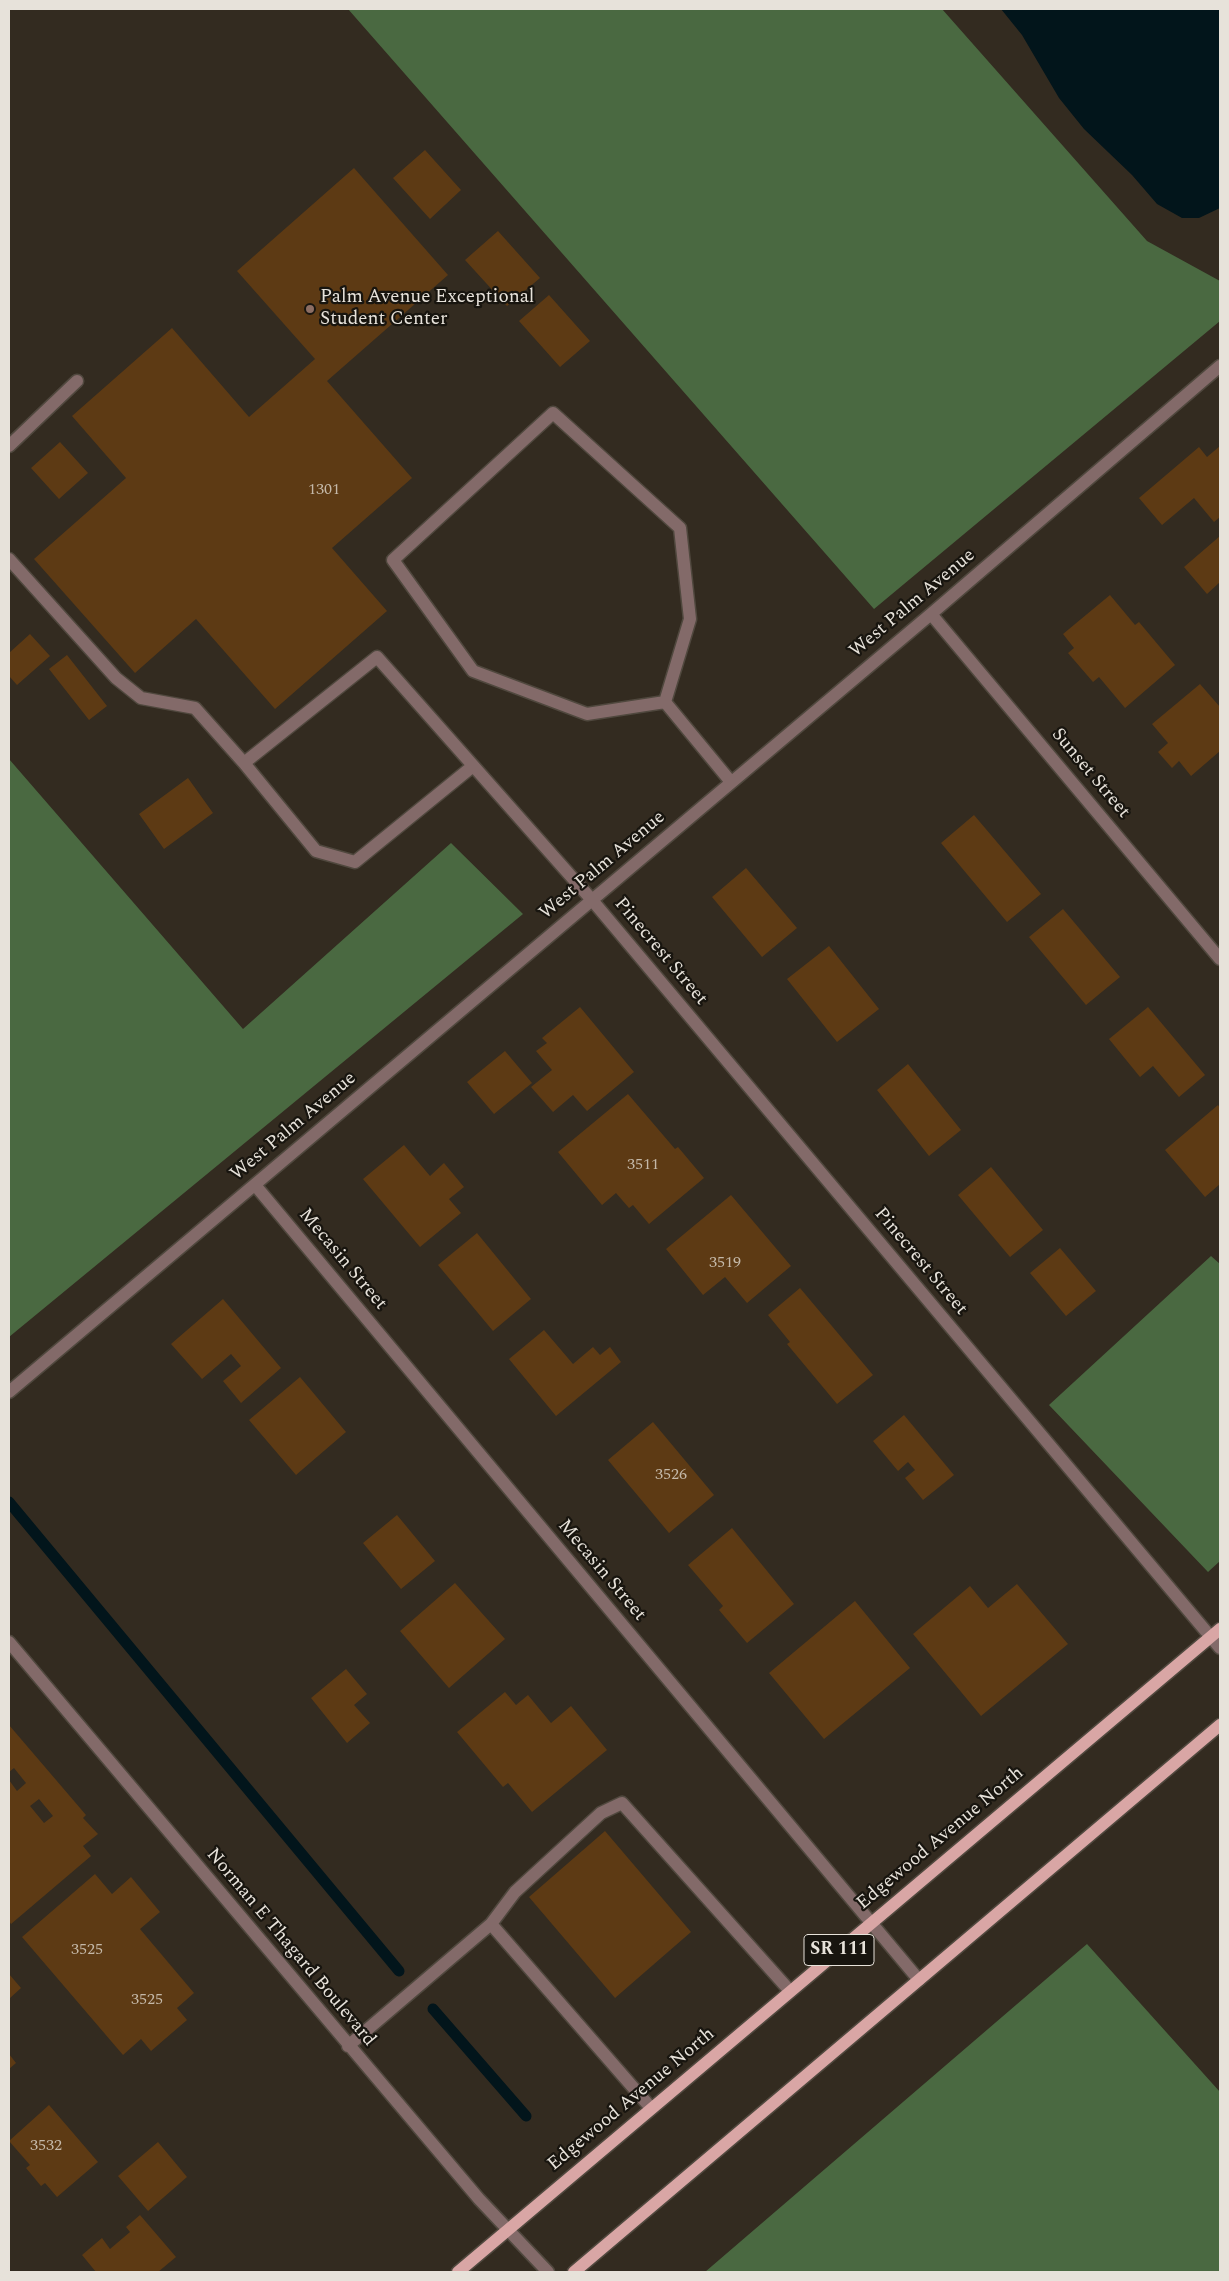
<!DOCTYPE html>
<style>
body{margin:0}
#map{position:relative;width:1229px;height:2281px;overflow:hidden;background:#332b20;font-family:Spectral,serif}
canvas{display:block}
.frame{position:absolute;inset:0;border:10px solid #e7e2da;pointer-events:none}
</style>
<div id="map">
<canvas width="1229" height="2281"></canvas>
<div class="frame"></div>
</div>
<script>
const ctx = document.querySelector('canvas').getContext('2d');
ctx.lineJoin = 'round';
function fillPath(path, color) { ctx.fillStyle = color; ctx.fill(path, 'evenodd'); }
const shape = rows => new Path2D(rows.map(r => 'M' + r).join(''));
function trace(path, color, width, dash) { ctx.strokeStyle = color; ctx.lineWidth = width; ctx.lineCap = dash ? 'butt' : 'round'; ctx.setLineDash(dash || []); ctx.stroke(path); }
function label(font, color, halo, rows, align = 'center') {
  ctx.font = font + ' Spectral,serif'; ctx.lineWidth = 4.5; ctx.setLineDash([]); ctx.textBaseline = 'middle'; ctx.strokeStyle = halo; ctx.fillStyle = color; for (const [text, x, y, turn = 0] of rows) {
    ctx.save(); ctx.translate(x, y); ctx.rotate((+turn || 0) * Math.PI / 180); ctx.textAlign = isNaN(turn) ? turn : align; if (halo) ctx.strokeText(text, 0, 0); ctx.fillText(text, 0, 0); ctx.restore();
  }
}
const forest = shape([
 [348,9,942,9,1147,241,1220,281,1220,321,874,609],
 [9,759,243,1029,451,843,523,914,9,1337],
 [1211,1256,1220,1264,1220,1561,1208,1572,1049,1405],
 [1087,1944,1220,2092,1220,2272,705,2272]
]);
const water = shape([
 [1001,9,1220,9,1220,208,1199,218,1182,218,1157,204,1132,175,1084,129,1059,98,1022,35]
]);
const stream = shape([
 [9,1502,399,1971],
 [433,2009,526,2116]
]);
const building = shape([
 [425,150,461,190,430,219,393,178],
 [354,168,448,275,327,381,412,478,332,548,387,611,275,709,196,619,135,673,34,559,126,478,72,416,172,328,249,417,315,359,237,271],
 [498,231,540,278,507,306,465,260],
 [549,295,590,341,560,367,519,321],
 [60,442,88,473,59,499,31,468],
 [1220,446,1220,517,1214,522,1194,498,1162,525,1139,498,1199,447,1207,457],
 [1220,536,1220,582,1207,594,1184,567],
 [1110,595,1135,625,1139,622,1175,665,1125,708,1099,677,1093,682,1068,653,1074,648,1063,634],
 [30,634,50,656,17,685,9,676,9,653],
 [67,655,107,706,89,720,49,669],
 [1200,684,1220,707,1220,751,1191,776,1179,761,1172,768,1158,752,1168,743,1152,724],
 [188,778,213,813,164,849,139,814],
 [974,815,1041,894,1007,922,941,843],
 [746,868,797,928,762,957,712,897],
 [1063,909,1120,977,1086,1005,1029,937],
 [829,946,879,1009,837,1042,787,979],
 [580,1007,634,1072,587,1111,573,1095,553,1112,531,1087,552,1070,536,1051,547,1043,542,1038],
 [1148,1007,1205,1075,1179,1097,1153,1066,1140,1077,1109,1039],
 [505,1051,532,1083,494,1114,467,1082],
 [908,1064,961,1130,929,1156,877,1090],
 [628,1094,675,1149,678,1147,704,1178,649,1224,633,1205,629,1208,616,1193,602,1205,558,1152],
 [1218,1105,1220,1108,1220,1184,1205,1197,1165,1150],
 [404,1145,430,1176,444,1163,464,1187,449,1199,461,1213,420,1247,363,1179],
 [991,1167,1043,1230,1010,1257,958,1195],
 [731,1195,791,1266,747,1303,725,1277,703,1295,666,1249],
 [477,1233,531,1299,493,1331,438,1265],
 [1060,1248,1096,1291,1066,1316,1030,1273],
 [800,1288,873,1375,837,1404,787,1344,790,1342,768,1315],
 [223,1299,281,1368,241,1403,223,1381,241,1366,231,1354,202,1379,171,1344],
 [544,1330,573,1364,593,1347,600,1355,610,1347,621,1362,556,1416,509,1359],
 [300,1377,346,1432,296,1475,249,1420],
 [904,1415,954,1475,923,1500,905,1478,915,1470,908,1462,898,1471,873,1441],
 [653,1422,714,1495,669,1533,608,1460],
 [397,1515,435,1561,401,1589,363,1543],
 [732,1528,794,1604,747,1643,719,1610,723,1606,688,1565],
 [455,1583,505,1639,449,1688,400,1631],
 [1017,1584,1068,1644,981,1716,913,1634,970,1586,988,1608],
 [855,1601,910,1668,824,1739,769,1673],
 [346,1669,367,1694,354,1705,370,1723,347,1743,311,1698],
 [505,1692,516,1705,528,1695,551,1723,571,1706,607,1750,532,1812,508,1783,503,1787,457,1732],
 [9,1725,86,1815,83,1818,98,1834,83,1846,91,1856,11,1924,9,1921,9,1780,17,1791,26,1783,14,1768,9,1772],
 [39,1799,53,1816,44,1823,30,1806],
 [605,1831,691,1932,615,1998,529,1897],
 [95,1874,112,1894,131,1877,160,1912,140,1929,194,1993,177,2008,187,2020,151,2051,141,2039,123,2055,22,1937],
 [9,1974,21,1988,9,1999],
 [9,2054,16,2063,9,2069],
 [49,2105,98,2162,57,2197,45,2183,41,2186,26,2168,30,2165,9,2141],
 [158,2142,187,2177,148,2211,118,2176],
 [140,2215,176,2257,158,2272,96,2272,82,2255,102,2238,110,2249,130,2232,126,2227]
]);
const minor = shape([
 [553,413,680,528,690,619,665,702,587,714,473,671,393,560,553,413],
 [9,446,77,381],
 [9,559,116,678,141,698,195,708,244,763,377,657,592,900,1220,1648],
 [931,614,1220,959],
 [665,702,731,782],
 [244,763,316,851,355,862,473,766],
 [255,1185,919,1980],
 [9,1392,931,614,1220,366],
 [9,1642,479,2199,548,2272],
 [491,1924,651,2108],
 [348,2046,491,1924,515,1892,601,1813,622,1803,790,1991]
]);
const major = shape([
 [458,2272,1220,1629],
 [574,2272,1220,1725]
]);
const markers = [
 [310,309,5,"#8d6e63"]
];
const numberNames = [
 ["1301",324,491],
 ["3511",643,1166],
 ["3519",725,1264],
 ["3526",671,1476],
 ["3525",87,1951],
 ["3525",147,2001],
 ["3532",46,2147]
];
const shields = [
 [839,1950,70]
];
const shieldNames = [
 ["SR 111",839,1950]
];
const poiNames = [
 ["Palm Avenue Exceptional",320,298],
 ["Student Center",320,320]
];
const streetNames = [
 ["West Palm Avenue",913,604,-40],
 ["Sunset Street",1090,774,50],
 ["West Palm Avenue",603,866,-40],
 ["Pinecrest Street",660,952,50],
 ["West Palm Avenue",294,1127,-40],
 ["Mecasin Street",342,1260,50],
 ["Pinecrest Street",920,1262,50],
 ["Mecasin Street",601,1571,50],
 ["Edgewood Avenue North",941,1839,-40],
 ["Norman E Thagard Boulevard",290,1948,50],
 ["Edgewood Avenue North",632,2100,-40]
];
fillPath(forest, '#4a6941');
fillPath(water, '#02151b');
trace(stream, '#02151b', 11);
fillPath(building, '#5d3a14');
trace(minor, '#50483e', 15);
trace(major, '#50483e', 15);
trace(minor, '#836a69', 12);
trace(major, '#d9a6a5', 12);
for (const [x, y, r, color] of markers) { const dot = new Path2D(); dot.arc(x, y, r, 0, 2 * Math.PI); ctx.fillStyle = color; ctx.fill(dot); trace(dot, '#18150f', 2); }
label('16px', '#c4b8a8', null, numberNames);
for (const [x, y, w] of shields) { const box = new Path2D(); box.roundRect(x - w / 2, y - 15.5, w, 31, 4); ctx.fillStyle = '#18150f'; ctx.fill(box); trace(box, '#e7e2da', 1); }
label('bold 18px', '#e7e2da', null, shieldNames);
label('19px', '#e7e2da', '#18150f', poiNames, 'left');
label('19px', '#e7e2da', '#18150f', streetNames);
</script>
